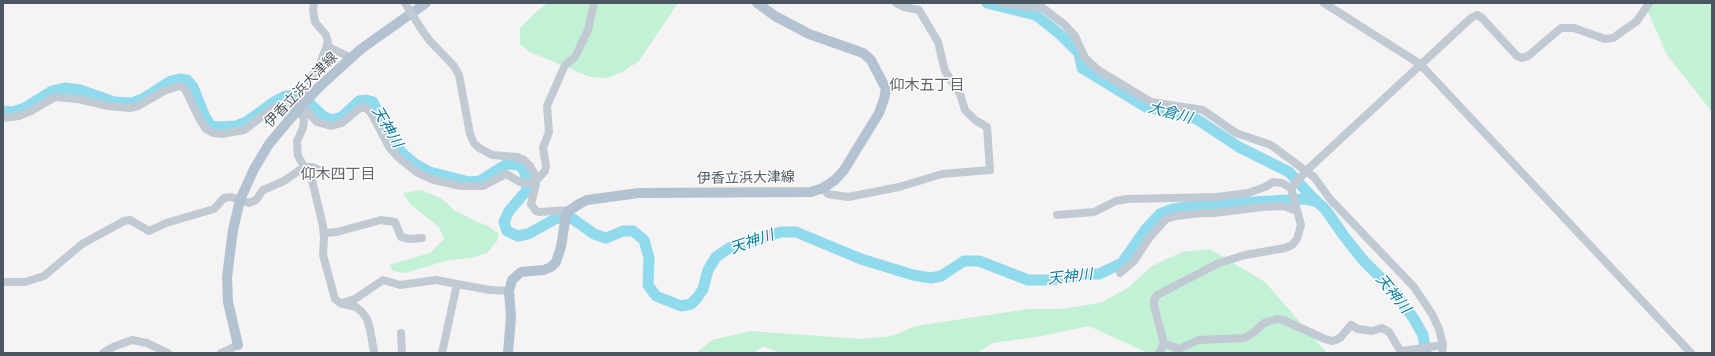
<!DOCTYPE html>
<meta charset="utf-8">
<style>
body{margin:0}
#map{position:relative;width:1715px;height:356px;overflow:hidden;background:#f5f3f3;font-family:"Work Sans",sans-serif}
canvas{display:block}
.frame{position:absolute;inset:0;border:4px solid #4a5661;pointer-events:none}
</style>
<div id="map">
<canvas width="1715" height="356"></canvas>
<div class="frame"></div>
</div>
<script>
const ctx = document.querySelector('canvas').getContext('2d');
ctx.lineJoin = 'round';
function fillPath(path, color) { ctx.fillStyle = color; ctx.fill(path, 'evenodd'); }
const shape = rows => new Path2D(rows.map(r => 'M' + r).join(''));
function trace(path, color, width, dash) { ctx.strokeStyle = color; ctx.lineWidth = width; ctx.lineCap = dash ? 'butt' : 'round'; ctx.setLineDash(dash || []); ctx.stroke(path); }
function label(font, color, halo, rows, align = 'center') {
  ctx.font = font + ' "Work Sans","Noto Sans JP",sans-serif'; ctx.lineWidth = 3; ctx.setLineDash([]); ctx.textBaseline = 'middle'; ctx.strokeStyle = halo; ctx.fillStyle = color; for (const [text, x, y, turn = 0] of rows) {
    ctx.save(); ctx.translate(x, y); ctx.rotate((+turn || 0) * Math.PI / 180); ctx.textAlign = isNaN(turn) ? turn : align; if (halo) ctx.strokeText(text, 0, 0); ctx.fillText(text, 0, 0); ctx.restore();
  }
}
const green = shape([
 [548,3,678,3,639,61,624,71,608,78,590,77,528,51,520,44,520,28,537,11],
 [1644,3,1712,3,1712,112,1667,55],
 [422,190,442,199,454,210,473,220,488,226,499,234,497,241,487,253,471,258,449,260,405,273,393,271,389,265,430,253,444,239,439,227,410,204,403,193],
 [1210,249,1265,282,1327,353,1148,353,1089,326,1042,336,993,343,977,353,780,353,763,346,754,353,696,353,712,340,750,331,861,339,892,336,916,326,1028,309,1061,309,1100,303,1128,288,1152,266,1182,252]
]);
const river = shape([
 [987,3,1035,15,1041,19,1061,35,1079,53,1082,68,1146,107,1187,115,1198,120,1239,147,1289,172,1311,196,1326,210,1344,236,1363,260,1393,290,1414,319,1423,335,1426,353],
 [3,111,12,112,25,108,52,91,65,88,80,90,114,102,132,103,143,99,171,81,180,79,187,80,193,87,205,117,211,126,219,127,236,126,248,121,274,102,286,96,298,95,305,99,324,117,332,120,342,117,359,101,366,100,373,102,391,139,403,154,415,164,430,172,469,182,480,181,507,164,519,165,523,169,526,176,527,190,509,211,504,222,507,231,518,236,528,234,557,218,562,218,573,219,594,234,606,238,623,231,633,231,644,240,649,258,648,285,656,296,681,306,691,304,697,298,703,289,708,270,716,257,729,248,781,232,796,232,861,259,913,275,931,278,941,276,964,261,979,261,1028,280,1050,280,1086,274,1099,274,1122,263,1146,229,1160,214,1173,209,1199,205,1306,199,1317,202]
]);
const minor = shape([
 [314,3,313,10,315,22,326,35,328,42,320,64,307,83,299,102,298,108,304,119,303,128,297,141,298,156,312,180,323,226,324,239,323,255,335,299,340,303,356,307,362,312,367,319,370,329,374,352],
 [1001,3,1043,8,1065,25,1075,36,1085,58,1098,70,1151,102,1203,110,1236,133,1271,145,1314,177,1330,199,1414,287,1432,314,1439,329,1443,345,1442,353],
 [1324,3,1420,64,1691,353],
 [420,27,429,40,454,66,459,75,470,134,474,143,479,148,492,155,517,157,524,160,530,166,534,173,536,184,531,204,536,211,539,212,570,210],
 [327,46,351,58],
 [3,118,19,116,31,111,55,97,78,99,108,106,130,108,138,106,164,91,179,86,183,87,186,91,200,120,206,129,213,133,222,134,244,130,272,109,281,105,290,104,307,111,317,122,331,126,342,123,360,108,366,108,371,113,389,147,399,158,418,173,434,180,461,186,483,186,506,174,520,182,531,183,535,182,545,171,546,166,543,148,549,132,547,106,565,65,575,57,588,30,594,3],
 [823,188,828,194,848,197,899,187,942,174,990,170,987,127,975,120,965,110,960,94,945,71,938,42,919,10,904,7,896,3],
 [1291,188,1306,171,1471,18,1477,15,1482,18,1517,56,1522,58,1528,56,1561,28,1574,28,1605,39,1613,38,1637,21,1649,3],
 [1057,215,1094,212,1116,201,1127,199,1217,197,1248,193,1265,187,1273,182,1282,183,1291,188,1301,225,1297,239,1292,245,1285,248,1245,255,1219,263,1157,295,1154,300,1154,306,1164,343,1159,353],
 [324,233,337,232,381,220,395,222,401,237,410,239,422,238],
 [1120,273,1134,261,1149,238,1166,219,1176,216,1202,213,1214,213,1262,207,1283,206,1297,211],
 [3,282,25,282,44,276,82,244,124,221,130,220,149,231,166,223,214,209,224,198,231,197,249,203,256,200,263,190,284,181,304,167,313,167,330,175,336,176],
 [342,303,355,299,383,280,400,285,436,280,457,284],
 [401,333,402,353],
 [1164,343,1179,349,1198,340,1244,338,1253,333,1264,323,1277,319,1283,320,1325,339,1332,341,1336,340,1341,337,1351,325,1358,329,1372,331,1382,328,1389,332,1400,350,1403,351,1443,345],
 [103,353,113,347,132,340,147,343,168,353],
 [221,353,238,345],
 [442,353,457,284,490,290,509,291]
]);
const major = shape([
 [319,87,361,49,426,3],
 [238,345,228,302,227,277,233,230,240,200,254,169,269,144,295,113],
 [508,353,511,317,509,291,512,280,521,272,544,270,551,267,556,262,561,247,566,215,570,210,579,204,587,200,639,193,811,192,823,188,835,180,844,170,879,113,884,99,886,89,871,60,863,53,809,34,775,16,757,3]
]);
const minorBridge = shape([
 [405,3,420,27]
]);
const majorBridge = shape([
 [295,113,319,87]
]);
const streetNames = [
 ["伊香立浜大津線",301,90,-46],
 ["伊香立浜大津線",746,178,-1]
];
const neighbourhoodNames = [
 ["仰木五丁目",927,86],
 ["仰木四丁目",338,175]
];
const waterNames = [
 ["大倉川",1170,113,15],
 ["天神川",387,127,59],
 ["天神川",752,242,-19],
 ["天神川",1070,277,-6],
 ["天神川",1393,294,51]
];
fillPath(green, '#c3f1d5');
trace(river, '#90daee', 11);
trace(minor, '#c1cad2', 8);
trace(major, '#b3c2d1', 10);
trace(minorBridge, '#c1cad2', 8);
trace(majorBridge, '#b3c2d1', 10);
label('14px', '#4a5661', '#fff', streetNames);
label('15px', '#5f6368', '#fff', neighbourhoodNames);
label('italic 15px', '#0c7c9b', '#fff', waterNames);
</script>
